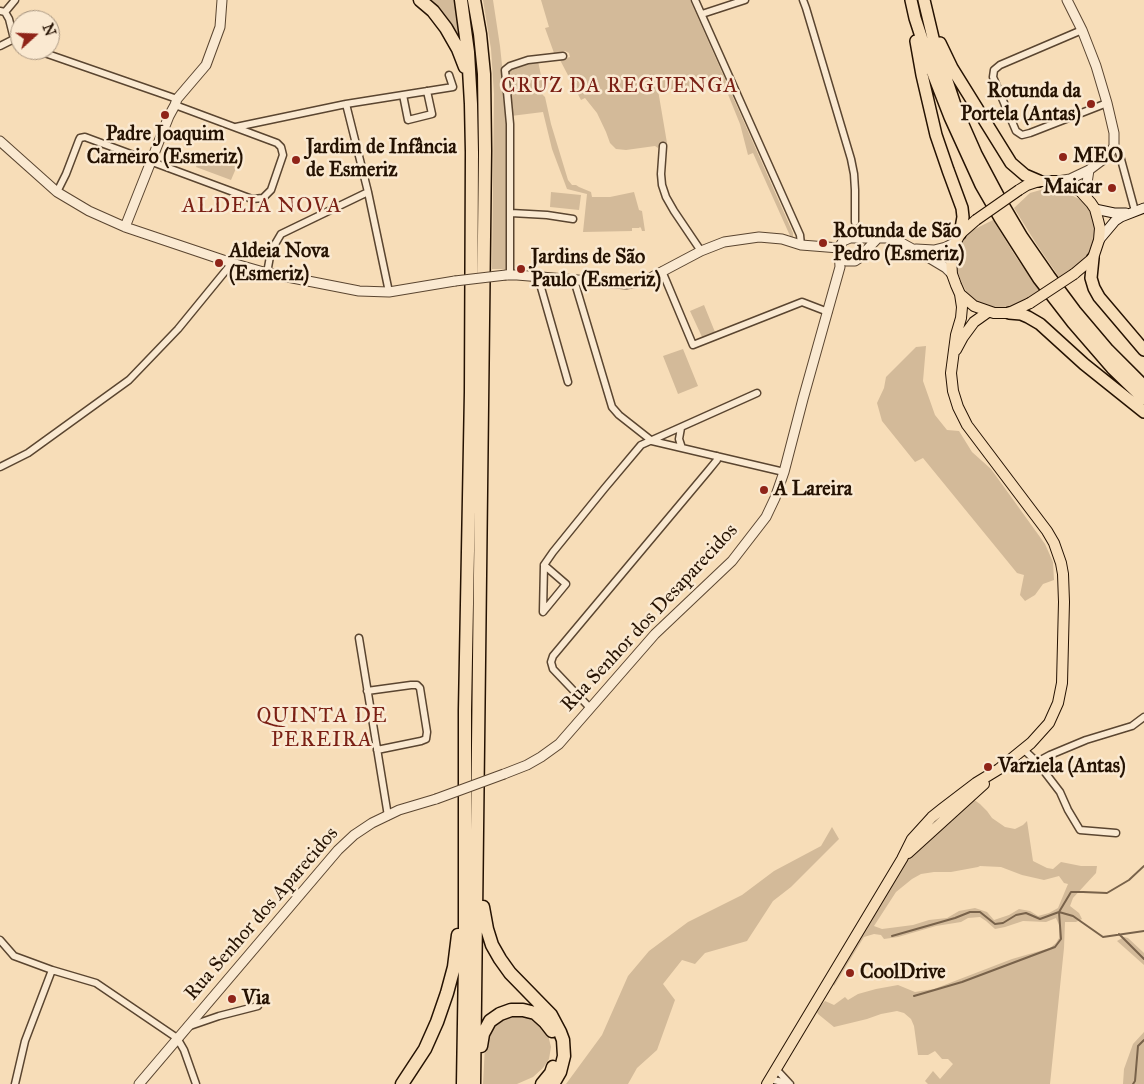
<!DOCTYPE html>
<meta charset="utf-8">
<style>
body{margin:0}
#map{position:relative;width:1144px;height:1084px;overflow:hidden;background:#f7ddb8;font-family:"IM FELL Great Primer",serif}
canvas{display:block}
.north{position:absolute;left:10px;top:10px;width:50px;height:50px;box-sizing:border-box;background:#fae9d1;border:1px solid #a5937e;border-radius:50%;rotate:70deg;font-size:14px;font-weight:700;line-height:20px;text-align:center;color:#251202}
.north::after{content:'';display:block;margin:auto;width:18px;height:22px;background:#8f2418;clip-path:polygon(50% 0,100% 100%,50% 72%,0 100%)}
</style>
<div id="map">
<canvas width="1144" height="1084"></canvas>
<div class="north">N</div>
</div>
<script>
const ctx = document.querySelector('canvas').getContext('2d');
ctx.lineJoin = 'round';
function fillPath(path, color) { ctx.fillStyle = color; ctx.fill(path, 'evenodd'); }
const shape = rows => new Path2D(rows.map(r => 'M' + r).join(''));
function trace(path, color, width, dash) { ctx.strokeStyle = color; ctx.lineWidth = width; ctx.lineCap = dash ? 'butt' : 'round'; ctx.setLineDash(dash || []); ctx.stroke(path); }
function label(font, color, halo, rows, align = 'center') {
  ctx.font = font + ' "IM FELL Great Primer",serif'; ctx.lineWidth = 5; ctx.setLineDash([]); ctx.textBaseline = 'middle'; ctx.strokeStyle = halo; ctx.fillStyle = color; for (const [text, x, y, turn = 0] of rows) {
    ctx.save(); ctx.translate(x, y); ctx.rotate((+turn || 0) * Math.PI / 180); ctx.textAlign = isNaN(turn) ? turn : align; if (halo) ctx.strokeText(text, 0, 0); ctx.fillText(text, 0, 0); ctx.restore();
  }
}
const green = shape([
 [429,0,454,0,461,42],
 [483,0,493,0,500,46,506,103,508,155,508,269,492,269,494,94,491,49],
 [541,0,690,0,793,233,793,237,791,238,753,153,748,155,740,124,725,87,658,90,667,143,660,144,658,148,655,146,626,150,616,149,610,143,606,132,597,113,585,98,581,100,560,60,570,57,569,53,565,51,554,53,545,28,549,27],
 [538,61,543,85,538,93,540,94,542,94,545,97,551,124,568,180,572,185,576,185,579,187,591,192,592,197,610,197,634,192,639,210,642,211,645,231,642,231,641,228,640,227,639,228,632,228,632,231,583,232,587,194,567,189,552,149,543,112,511,116,508,72,509,70,524,63],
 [201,152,237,166,231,180,196,167],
 [1044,189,1063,191,1081,200,1088,208,1092,217,1095,230,1093,241,1086,259,1061,280,1037,245,1014,208,1030,193],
 [551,192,581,195,579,210,550,207],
 [993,220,1016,257,1041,292,1014,306,994,308,985,306,974,300,967,293,961,281,956,268,957,256,960,245,966,236,971,231],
 [704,305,715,332,702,337,690,311],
 [926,346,923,381,935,415,947,430,959,431,972,452,991,469,1045,544,1053,562,1054,580,1043,584,1035,595,1025,601,1020,595,1024,575,1017,573,923,458,915,462,882,421,877,403,884,388,886,377,916,347],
 [683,349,698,386,678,394,663,356],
 [973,799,980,804,987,811,992,818,1005,827,1015,829,1023,825,1027,821,1033,861,1047,868,1053,869,1061,862,1081,866,1097,866,1096,873,1073,898,1070,906,1079,913,1082,919,1076,922,1065,922,1064,948,1050,1084,928,1084,925,1081,933,1071,940,1079,953,1064,948,1059,942,1059,935,1051,928,1055,918,1055,914,1026,911,1019,904,1013,897,1011,881,1014,867,1019,834,1027,818,1014,816,1010,825,1001,834,1005,845,997,848,1000,858,994,876,989,898,985,915,992,934,989,1012,959,1050,948,1056,943,1059,938,1059,925,1056,918,1046,922,1023,921,1005,927,995,929,986,921,980,917,968,918,961,922,936,926,898,937,884,939,881,935,874,934,864,937,834,986,832,982,904,864,920,844],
 [980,866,1001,867,1022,875,1044,880,1059,876,1064,883,1068,884,1058,908,1049,913,1038,916,1030,911,1019,909,1009,915,994,920,987,912,975,908,959,911,947,918,929,920,913,925,882,929,874,926,896,892,912,879,921,874,934,872,951,872,978,867],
 [832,827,839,839,791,887,773,901,747,941,705,953,695,964,682,960,663,984,675,1000,657,1050,637,1068,628,1084,566,1084,602,1035,628,976,649,951,688,922,742,895,774,871,821,846],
 [1124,937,1128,938,1144,953,1144,965,1117,941],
 [519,1016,532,1018,541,1025,548,1035,551,1047,549,1059,543,1068,533,1077,517,1084,483,1084,485,1045,488,1034,494,1026,501,1021,510,1017],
 [1144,1032,1144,1084,1123,1084,1124,1069,1133,1044]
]);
const stream = shape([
 [1119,934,1144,959],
 [892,936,955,918,970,912,980,912,995,924,1003,923,1016,915,1026,913,1040,919,1059,912,1071,892,1083,892,1107,893,1129,880,1144,866],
 [914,996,962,982,1055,947,1061,939,1059,912,1073,916,1103,937,1144,931],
 [1133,1084,1135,1081,1138,1046,1144,1040]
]);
const minor = shape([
 [695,0,800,235,801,245],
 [803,0,806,8,851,159,854,174,855,190,855,222],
 [0,11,5,12,9,19,14,39],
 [5,12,15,0],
 [702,14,745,0],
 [1082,30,1000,65,994,70,993,77,1016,131,1022,135,1030,133,1107,103],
 [14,39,20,45],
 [0,46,14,39],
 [36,50,177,99],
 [403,95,408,120,432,114,427,91],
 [346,104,368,192,389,292],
 [236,127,346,104,453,87,449,75],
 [663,146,661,174,662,185,666,197,674,211,701,251],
 [1114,146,1119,152,1135,211],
 [57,192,66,174,79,140,80,138,85,137,252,199,263,198,271,190,283,155,281,147,277,143,175,105],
 [511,213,547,215,573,219],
 [662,271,693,345,802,302,828,312],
 [267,273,271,251,281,234,368,192],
 [510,274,510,124,505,70,510,66,528,60,563,56],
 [538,277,568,382],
 [574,280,612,407,619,415,652,441,784,472],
 [681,428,679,439,682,448],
 [0,467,28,453,129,380,178,329,232,263],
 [544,565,566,584,543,612,544,565,553,552,604,489,641,445,757,393],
 [359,638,388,816],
 [367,691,411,685,417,685,420,688,427,732,426,739,421,741,377,750],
 [590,708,553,669,551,662,553,656,708,471,717,460,717,456],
 [1023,749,1037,762,1050,755,1086,740,1132,726,1144,717],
 [1037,762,1060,792,1068,810,1080,830,1116,833],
 [0,940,14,956,52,970,96,983,177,1038,184,1050,196,1084],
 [187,1027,219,1016,258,1006],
 [776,1069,789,1083],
 [770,1079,790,1084],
 [15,1084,25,1041,52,970]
]);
const tertiary = shape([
 [0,141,57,192,89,211,125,227,232,263,267,273,359,291,389,292,455,281],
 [1058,181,1070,179,1089,170,1109,155,1114,146,1114,133,1107,103,1096,66,1082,30,1067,0],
 [1087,197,1087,183,1089,170],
 [125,227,169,116,175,105,177,99,206,65,220,27,222,0],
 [916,249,934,250,946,247,956,242],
 [840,256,847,261,855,261,858,259,877,239],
 [506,275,517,275,626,284,639,282,650,278,701,251,724,242,759,237,782,239,801,245,814,246,839,248],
 [504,774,527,765,541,757,559,744,655,634,732,561,766,517,775,498,784,472,803,399,840,267,839,248,843,241,850,238,887,238,898,241,931,259,946,268,952,274],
 [139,1084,338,850,354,835,372,823,399,810,436,799]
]);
const secondary = shape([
 [1095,209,1114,213,1126,213],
 [1099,240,1115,221,1121,217,1144,208]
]);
const primary = shape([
 [1019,190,1027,185,1039,181,1058,181,1080,191,1091,203,1095,209,1098,220,1100,228,1099,240,1093,258,1074,274],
 [976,220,960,234,956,242,951,259,952,274,956,285,960,294,974,306,994,313,1009,313,1030,303],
 [956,350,963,337,974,322,988,312],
 [908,853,984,784],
 [767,1084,902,859,912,839,932,817,942,809,976,783,999,769,1031,743,1049,723,1058,703,1062,683,1064,602,1063,574,1061,563,1054,543,1047,531,967,425,958,407,953,391,951,373,956,335,961,318,962,307,960,294]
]);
const trunk = shape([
 [911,0,915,18,934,76,950,117,981,185,1000,218,1039,279,1073,323,1112,368,1144,399],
 [924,0,934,42,957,111,976,154,1002,203,1022,237,1049,276,1075,311,1108,350,1144,386],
 [916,41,922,75,936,135,948,170,962,208,963,217,960,234],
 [940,43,952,68,1011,163,1025,175,1039,181],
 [1093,258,1091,278,1094,288,1099,297,1144,350],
 [1009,313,1021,314,1028,317,1040,324,1084,364,1144,412]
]);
const motorway = shape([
 [420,0,433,11,446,28,458,49,465,67],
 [461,0,468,52,471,104,472,152,471,392,465,710,465,961,463,1084],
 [474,0,480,34,484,74,485,151,474,1084],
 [483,907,487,929,492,945,500,959,510,973,551,1015,560,1032,563,1040,564,1056,560,1072,553,1084],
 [481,1046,483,1034,490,1021,500,1014,511,1010,523,1010,535,1013,545,1022,552,1031],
 [402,1084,425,1049,437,1022,447,993,454,967,458,935],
 [542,1084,551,1073,553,1067]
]);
const tertiaryBridge = shape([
 [455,281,506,275],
 [436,799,504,774]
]);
const primaryBridge = shape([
 [976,220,1019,190],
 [1030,303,1074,274]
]);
const markers = [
 [1091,104,5,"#8f2418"],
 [165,115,5,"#8f2418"],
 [1063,157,5,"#8f2418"],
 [296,160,5,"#8f2418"],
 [1112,188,5,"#8f2418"],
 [823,243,5,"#8f2418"],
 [219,263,5,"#8f2418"],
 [521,269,5,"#8f2418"],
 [764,490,5,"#8f2418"],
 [988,767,5,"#8f2418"],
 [850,973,5,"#8f2418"],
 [232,999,5,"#8f2418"]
];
const poiNames = [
 ["Rotunda da",1081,92,"right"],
 ["Portela (Antas)",1081,115,"right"],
 ["Padre Joaquim",165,135,"center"],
 ["Carneiro (Esmeriz)",165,158,"center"],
 ["Jardim de Infância",306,148],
 ["de Esmeriz",306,171],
 ["MEO",1073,157],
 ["Maicar",1102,188,"right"],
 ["Rotunda de São",833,232],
 ["Pedro (Esmeriz)",833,255],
 ["Aldeia Nova",229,252],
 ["(Esmeriz)",229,275],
 ["Jardins de São",531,258],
 ["Paulo (Esmeriz)",531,281],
 ["A Lareira",774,490],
 ["Varziela (Antas)",998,767],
 ["CoolDrive",860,973],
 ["Via",242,999]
];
const streetNames = [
 ["Rua Senhor dos Desaparecidos",650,618,-47],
 ["Rua Senhor dos Aparecidos",262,914,-49]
];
const neighbourhoodNames = [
 ["CRUZ DA REGUENGA",620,87],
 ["ALDEIA NOVA",262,207],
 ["QUINTA DE",322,717],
 ["PEREIRA",322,741]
];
fillPath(green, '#d3ba99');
trace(stream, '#78624a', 2);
trace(minor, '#5a4530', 9);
trace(tertiary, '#5a4530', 11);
trace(secondary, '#251202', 11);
trace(primary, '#251202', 12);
trace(trunk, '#251202', 14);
trace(motorway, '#251202', 15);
trace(minor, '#fae9d1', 6);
trace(tertiary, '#fae9d1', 9);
trace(secondary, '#fae9d1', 9);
trace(primary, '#f7ddb8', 10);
trace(trunk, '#f7ddb8', 11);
trace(motorway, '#f7ddb8', 12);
trace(tertiaryBridge, '#5a4530', 11, []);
trace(primaryBridge, '#251202', 12, []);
trace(tertiaryBridge, '#fae9d1', 9);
trace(primaryBridge, '#f7ddb8', 10);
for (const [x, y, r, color] of markers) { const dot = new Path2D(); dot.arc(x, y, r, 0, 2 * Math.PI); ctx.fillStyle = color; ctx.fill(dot); trace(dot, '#fae9d1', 2); }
label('bold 20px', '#251202', '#fae9d1', poiNames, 'left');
label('20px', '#251202', '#fae9d1', streetNames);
ctx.letterSpacing = '1px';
label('21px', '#7a1f14', '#fae9d1', neighbourhoodNames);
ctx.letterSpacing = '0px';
</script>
